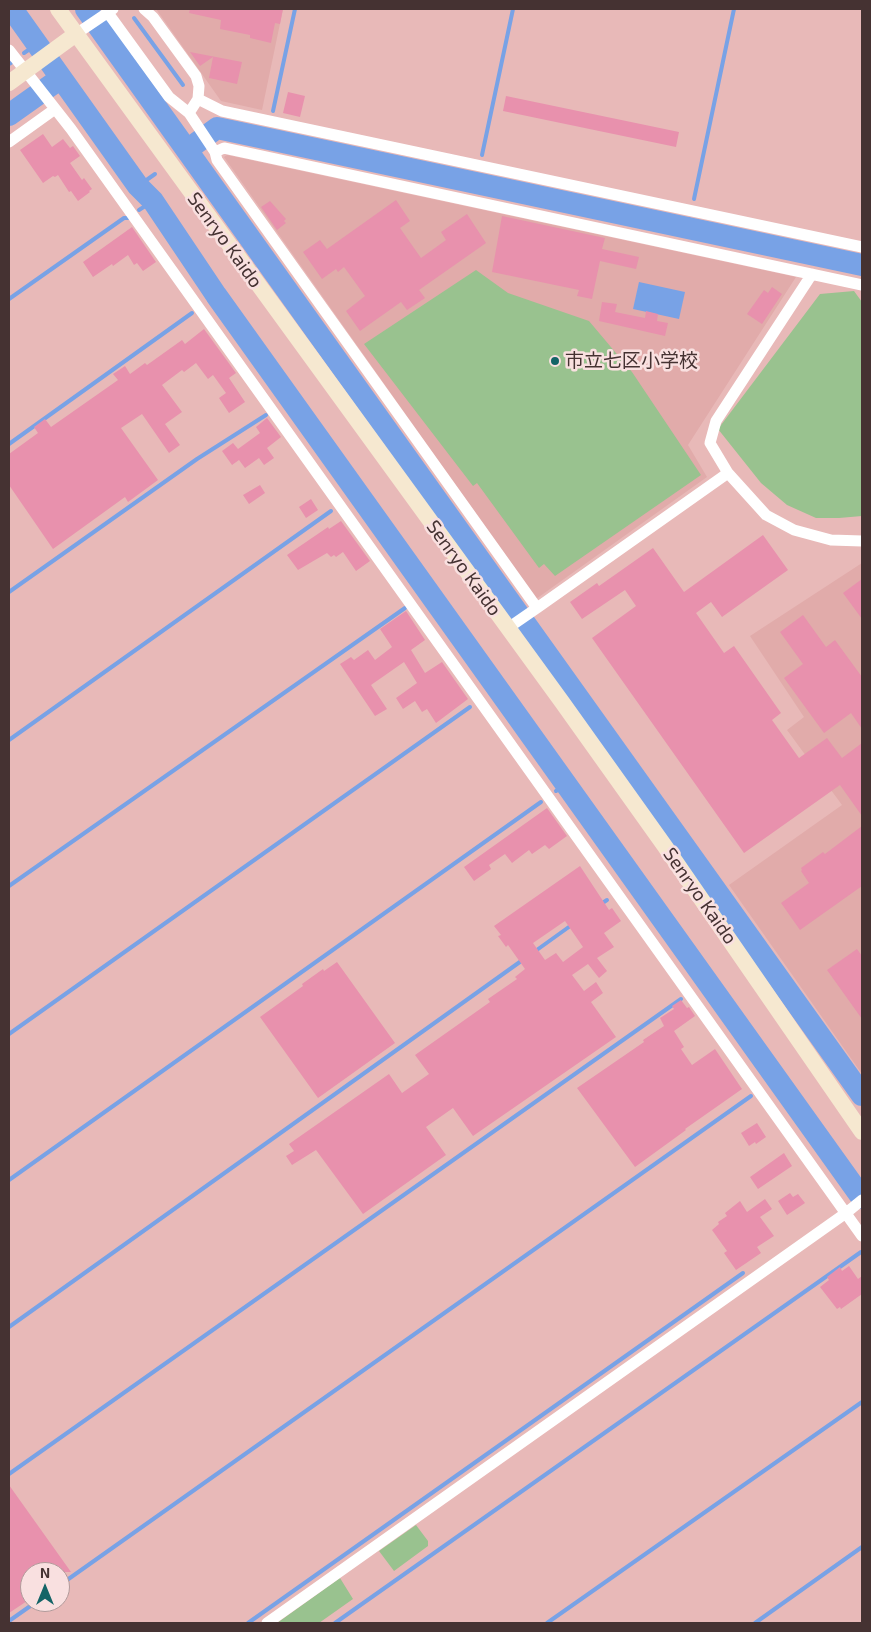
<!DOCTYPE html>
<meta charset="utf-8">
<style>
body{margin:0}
#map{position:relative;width:871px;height:1632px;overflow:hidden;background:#e8b9b8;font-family:"Exo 2",sans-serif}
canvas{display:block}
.frame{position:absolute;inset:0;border:10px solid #453232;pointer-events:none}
.north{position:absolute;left:20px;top:1562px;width:50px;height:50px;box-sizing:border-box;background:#f9e0e0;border:1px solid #b19a9a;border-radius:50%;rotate:0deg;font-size:14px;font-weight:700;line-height:20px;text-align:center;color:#453232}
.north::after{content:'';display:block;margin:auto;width:18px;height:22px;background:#146467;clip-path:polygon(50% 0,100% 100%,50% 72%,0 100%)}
</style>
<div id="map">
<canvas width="871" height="1632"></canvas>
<div class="frame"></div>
<div class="north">N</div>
</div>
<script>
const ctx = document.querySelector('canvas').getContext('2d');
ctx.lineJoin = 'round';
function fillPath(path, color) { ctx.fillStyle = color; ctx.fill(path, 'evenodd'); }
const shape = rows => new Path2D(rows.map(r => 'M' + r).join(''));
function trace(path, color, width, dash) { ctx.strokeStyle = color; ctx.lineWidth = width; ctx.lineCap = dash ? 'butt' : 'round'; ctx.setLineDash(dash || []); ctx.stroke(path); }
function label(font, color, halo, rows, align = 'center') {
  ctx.font = font + ' "Exo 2","Noto Sans JP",sans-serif'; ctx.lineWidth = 5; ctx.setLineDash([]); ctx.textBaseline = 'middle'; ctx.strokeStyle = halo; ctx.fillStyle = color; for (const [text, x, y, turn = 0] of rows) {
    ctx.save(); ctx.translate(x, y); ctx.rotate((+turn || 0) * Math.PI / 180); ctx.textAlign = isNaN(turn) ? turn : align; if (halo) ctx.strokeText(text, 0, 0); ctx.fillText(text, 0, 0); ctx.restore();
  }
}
const built = shape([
 [156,9,283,9,262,110,221,101],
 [227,155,796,277,688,445,707,477,536,599,224,157],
 [862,563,862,1074,729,885,842,805,787,730,804,717,750,636]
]);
const green = shape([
 [476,270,508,293,589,321,632,372,701,475,555,576,544,564,539,568,477,483,473,486,364,344],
 [854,291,862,302,862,516,839,518,816,518,787,505,761,483,718,429,820,294],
 [416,1525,428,1541,428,1546,394,1571,379,1551],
 [340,1578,353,1599,319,1623,277,1623]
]);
const water = shape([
 [639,282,685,292,679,319,633,309]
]);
const stream = shape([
 [134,18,183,85],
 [24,53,37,44],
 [9,64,11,63],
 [273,111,295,9],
 [210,124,215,130],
 [268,139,269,132],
 [183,153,187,150],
 [482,155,513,9],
 [476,184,477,178],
 [138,186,155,174],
 [694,199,734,9],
 [139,210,153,201],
 [686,228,689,219],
 [9,299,124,218,128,218],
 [211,299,216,295],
 [286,403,292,399],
 [9,444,192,313],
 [354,496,358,493],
 [9,592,197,459,266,415],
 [425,594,428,592],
 [493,691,497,688],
 [9,740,331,511],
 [556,791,566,784],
 [630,884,635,881],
 [9,886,405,608],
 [601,904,607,900],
 [534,952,573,924],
 [701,984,706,980],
 [9,1034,470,707],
 [772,1080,776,1077],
 [9,1180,541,802],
 [9,1327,524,959],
 [9,1474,681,999],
 [60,1585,751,1096],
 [9,1621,36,1602],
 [248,1623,743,1273],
 [335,1623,861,1252],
 [547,1623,862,1402],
 [755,1623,862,1547]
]);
const river = shape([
 [12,9,138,186,153,201,216,295,862,1198],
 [86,9,862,1095],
 [9,115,61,78],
 [187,150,217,128,862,265]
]);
const building = shape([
 [190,9,283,9,280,24,275,23,271,43,250,38,250,35,220,29,221,20,189,13],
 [190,52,242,62,237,84,209,78,213,57,200,66],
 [288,92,305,96,300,117,283,113],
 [506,96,679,132,676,147,503,111],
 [43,134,52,147,63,139,70,148,73,146,80,156,70,163,82,180,84,178,92,189,89,191,90,192,78,201,71,191,69,192,58,175,55,177,53,176,43,183,20,150],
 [396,200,410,221,400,228,421,258,446,240,441,232,467,214,486,243,419,290,425,298,407,310,401,302,360,331,346,311,365,296,344,267,338,272,336,269,322,279,303,252,320,240,327,249],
 [270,201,286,219,284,221,286,223,277,230,261,207],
 [502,216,605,238,602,249,639,257,636,269,600,261,592,299,577,296,579,290,492,272],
 [132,227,156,262,143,271,137,263,134,265,128,255,113,266,112,264,93,277,83,262],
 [772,287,782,294,762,324,747,314,764,290,768,293],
 [602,302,617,304,615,312,645,318,646,311,658,314,657,321,668,323,665,336,599,321],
 [204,329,236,373,229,378,245,402,229,413,219,398,226,393,213,375,208,379,196,363,184,372,182,370,162,385,182,412,165,424,180,445,169,453,142,414,121,428,158,480,128,502,125,497,53,549,9,485,9,454,38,433,34,427,45,419,51,427,118,380,113,374,125,366,130,374,145,363,147,365,182,340,185,344],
 [267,418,281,437,267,448,274,458,264,465,259,458,245,468,239,460,232,465,222,451,233,443,238,449,260,433,256,427],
 [260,485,265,493,249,504,243,495],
 [311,499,318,510,306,518,299,507],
 [341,521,370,561,356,571,343,552,336,557,334,555,331,557,327,553,298,570,287,555,328,527,329,529],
 [763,535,788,570,722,617,711,602,696,613,724,653,734,646,781,713,772,720,799,758,827,738,842,758,862,743,862,816,840,785,744,853,592,638,636,606,625,590,582,619,570,602,597,583,599,586,653,548,684,592],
 [862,579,862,619,843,593],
 [406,611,425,640,411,650,425,673,442,662,468,699,436,723,427,709,422,712,415,701,403,709,396,698,417,683,404,662,371,685,387,709,375,716,340,664,351,657,354,660,368,650,375,660,392,647,380,629],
 [803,615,826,647,835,640,862,677,862,729,851,713,824,733,784,678,803,664,780,632],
 [547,808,567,836,549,849,545,845,532,854,529,850,512,863,505,854,489,865,491,869,474,881,464,867],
 [862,826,862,886,800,930,781,903,809,883,801,871,802,870,801,868,823,852,825,854],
 [580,866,609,910,612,908,621,921,604,933,614,947,597,958,607,971,599,978,588,964,572,975,584,991,596,982,603,993,591,1002,616,1037,473,1136,453,1108,426,1127,446,1155,363,1214,316,1150,292,1165,286,1156,294,1151,289,1144,389,1074,402,1093,429,1074,415,1055,490,1002,488,999,517,979,515,977,525,969,508,945,506,947,498,936,501,935,494,926],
 [565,921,583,947,563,962,556,953,545,960,533,943],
 [857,949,862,956,862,1019,827,970],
 [337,962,395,1043,318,1098,260,1017,303,986,302,984,323,969,324,971],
 [681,1000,687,1008,689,1007,695,1016,674,1031,684,1047,681,1049,692,1065,715,1049,742,1089,685,1129,686,1130,635,1167,577,1088,644,1042,643,1040,664,1026,660,1018,674,1009,672,1006],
 [757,1123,766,1137,756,1144,755,1142,749,1146,741,1133],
 [784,1153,792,1166,758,1189,750,1177],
 [790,1193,793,1197,798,1194,805,1203,787,1215,778,1201],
 [765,1199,772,1209,760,1217,774,1236,757,1247,761,1253,736,1270,724,1253,727,1251,712,1230,719,1224,718,1222,727,1216,725,1213,740,1201,747,1212],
 [849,1266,858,1279,862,1276,862,1294,841,1309,840,1307,837,1309,820,1287,829,1280,827,1277,840,1267,842,1271],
 [9,1485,71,1572,30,1572,30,1599,9,1613]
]);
const street = shape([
 [144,9,153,17,196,76,199,86,198,99],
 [108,13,169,97,189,113,215,152,217,160,537,608,508,628],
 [76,34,113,9],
 [9,50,71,129,862,1236],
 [189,113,198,99,222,111,862,247],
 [9,142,55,109],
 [215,152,224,148,862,285],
 [728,473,766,515,794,530,831,540,862,541],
 [537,608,728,473,710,443,716,421,812,274],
 [267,1623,846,1213,862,1200]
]);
const secondary = shape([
 [58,9,562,702,664,845,862,1132],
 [9,83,76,34]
]);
const markers = [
 [555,361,5,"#146467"]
];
const streetNames = [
 ["Senryo Kaido",225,240,54],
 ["Senryo Kaido",464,568,54],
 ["Senryo Kaido",700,896,55]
];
const poiNames = [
 ["市立七区小学校",565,361]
];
fillPath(built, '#e1abaa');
fillPath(green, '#99c28f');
fillPath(water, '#78a2e6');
trace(stream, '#78a2e6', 4);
trace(river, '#78a2e6', 22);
fillPath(building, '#e891ad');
trace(street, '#fff', 11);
trace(secondary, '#f6e8d0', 16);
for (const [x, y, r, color] of markers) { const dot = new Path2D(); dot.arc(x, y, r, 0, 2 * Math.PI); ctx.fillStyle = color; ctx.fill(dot); trace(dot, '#f9e0e0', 2); }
label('19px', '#453232', '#f9e0e0', streetNames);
label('19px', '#453232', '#f9e0e0', poiNames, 'left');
</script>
